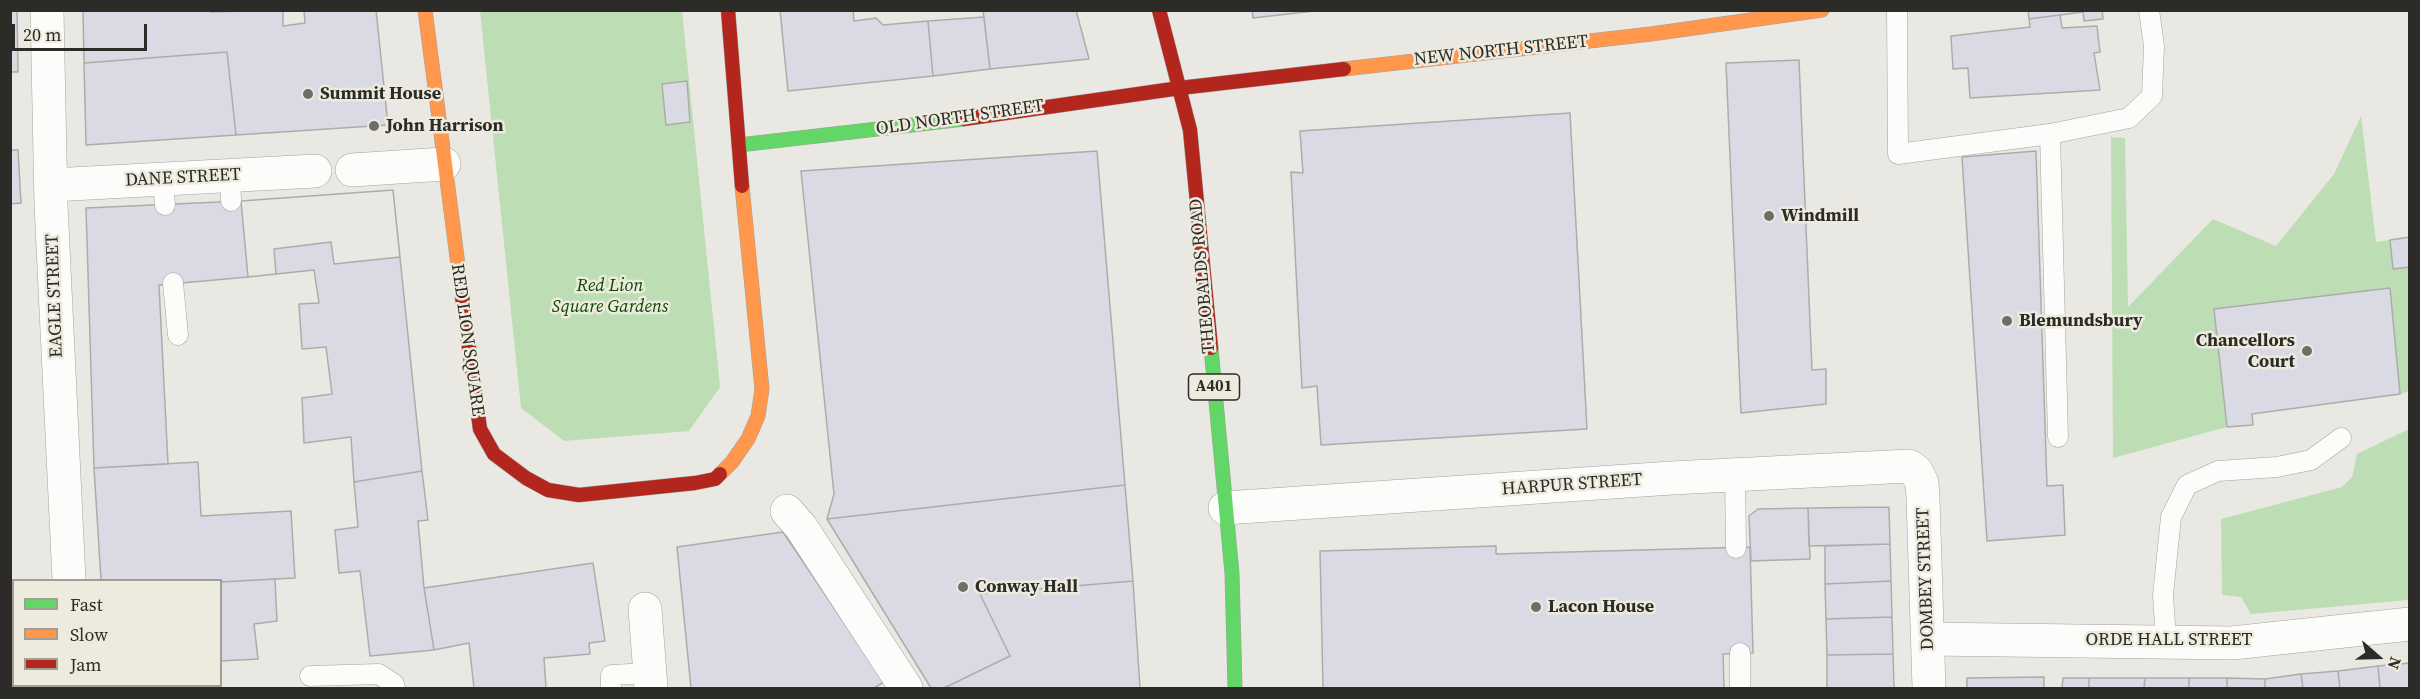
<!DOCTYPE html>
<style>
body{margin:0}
#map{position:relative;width:2420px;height:699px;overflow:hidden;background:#eae8e2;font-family:"Source Serif 4",serif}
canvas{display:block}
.frame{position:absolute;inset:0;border:12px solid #2c2b27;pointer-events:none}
.legend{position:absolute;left:12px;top:579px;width:210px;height:108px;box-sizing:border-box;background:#edeade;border:2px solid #a09e95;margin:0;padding:8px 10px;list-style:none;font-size:18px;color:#2c2b27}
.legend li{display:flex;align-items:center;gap:12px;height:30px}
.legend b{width:30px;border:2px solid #a09e95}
.north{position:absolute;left:2348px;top:627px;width:60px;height:60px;-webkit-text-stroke:4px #edeade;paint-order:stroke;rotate:110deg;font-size:16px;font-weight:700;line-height:24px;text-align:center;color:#2c2b27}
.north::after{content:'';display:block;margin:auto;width:21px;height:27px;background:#2c2b27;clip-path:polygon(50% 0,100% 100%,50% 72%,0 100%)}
.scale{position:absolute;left:12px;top:24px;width:135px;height:27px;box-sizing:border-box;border:3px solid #2c2b27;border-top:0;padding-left:8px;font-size:18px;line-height:21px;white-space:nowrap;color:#2c2b27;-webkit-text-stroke:4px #edeade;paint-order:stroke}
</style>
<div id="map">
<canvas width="2420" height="699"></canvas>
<div class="frame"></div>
<ul class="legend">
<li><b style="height:8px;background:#63d668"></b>Fast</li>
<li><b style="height:8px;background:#ff974d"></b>Slow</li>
<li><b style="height:8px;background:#b3261e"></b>Jam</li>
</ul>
<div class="north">N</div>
<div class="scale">20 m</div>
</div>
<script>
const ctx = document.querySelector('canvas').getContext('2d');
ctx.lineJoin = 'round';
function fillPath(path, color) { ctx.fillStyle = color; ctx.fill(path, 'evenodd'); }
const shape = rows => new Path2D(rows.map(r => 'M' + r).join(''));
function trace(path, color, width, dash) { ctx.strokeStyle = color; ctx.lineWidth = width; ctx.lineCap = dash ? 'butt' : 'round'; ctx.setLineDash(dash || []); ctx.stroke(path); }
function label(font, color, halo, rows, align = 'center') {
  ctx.font = font + ' "Source Serif 4",serif'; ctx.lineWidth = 5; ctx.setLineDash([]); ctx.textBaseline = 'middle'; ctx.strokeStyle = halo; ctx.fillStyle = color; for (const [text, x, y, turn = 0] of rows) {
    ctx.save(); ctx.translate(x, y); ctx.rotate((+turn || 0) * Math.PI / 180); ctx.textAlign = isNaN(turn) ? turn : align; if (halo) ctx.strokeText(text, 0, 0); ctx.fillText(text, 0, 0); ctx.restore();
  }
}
const green = shape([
 [480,11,682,11,720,387,689,431,564,441,521,408],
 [2361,116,2376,242,2390,240,2393,269,2409,267,2409,391,2400,394,2390,289,2214,309,2227,427,2113,458,2111,137,2125,138,2128,307,2213,219,2276,246,2334,174],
 [2409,429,2409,600,2251,614,2241,597,2222,595,2221,519,2342,487,2352,477,2357,454]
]);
const building = shape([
 [10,10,17,10,18,72,10,72,10,10],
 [83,10,210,10,210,12,283,10,283,26,305,23,304,10,376,10,388,125,236,135,227,52,84,63,83,10],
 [780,10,853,10,854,21,876,18,883,25,928,21,933,76,788,91,780,10],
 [983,10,1076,10,1089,59,990,69,983,10],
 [1252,10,1323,10,1253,18,1252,10],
 [2028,10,2102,10,2103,19,2084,21,2083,12,2029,19,2028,10],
 [2060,15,2062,28,2097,26,2100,52,2094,53,2100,90,1970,98,1968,68,1953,69,1951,36,2030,27,2029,19,2060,15],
 [984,17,990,69,933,76,928,21,984,17],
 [227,52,236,135,86,145,84,63,227,52],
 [1799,60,1812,370,1826,369,1826,404,1741,413,1726,63,1799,60],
 [687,81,690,122,666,125,662,84,687,81],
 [1570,113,1587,429,1321,445,1317,386,1302,388,1291,172,1303,173,1300,131,1570,113],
 [10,150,18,150,21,203,10,204,10,150],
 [1097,151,1125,485,827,519,834,494,801,171,1097,151],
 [2036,151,2047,486,2063,485,2065,535,1987,541,1962,157,2036,151],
 [393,190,422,471,354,482,351,437,304,443,302,398,332,394,326,347,302,349,299,304,319,303,314,270,248,277,241,201,393,190],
 [393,190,400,257,334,264,331,242,274,249,276,274,248,277,241,201,393,190],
 [241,201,248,277,159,285,168,464,94,468,86,208,241,201],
 [2410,237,2410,267,2393,269,2390,240,2410,237],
 [2390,288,2400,394,2252,414,2253,425,2227,427,2214,309,2390,288],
 [198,462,201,516,291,511,295,578,220,582,101,580,94,468,198,462],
 [422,471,428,520,418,521,424,588,434,650,370,656,360,571,339,573,335,530,358,527,354,482,422,471],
 [1125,485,1133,581,980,594,1010,656,944,688,931,688,827,519,1125,485],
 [1889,507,1890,544,1809,546,1808,508,1889,507],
 [1808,508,1810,559,1751,561,1749,516,1758,509,1808,508],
 [783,532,884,682,874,688,691,688,677,547,783,532],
 [1890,544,1891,581,1825,584,1825,546,1890,544],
 [1496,546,1496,554,1750,547,1753,653,1723,654,1724,688,1323,688,1320,551,1496,546],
 [593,563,605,641,589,643,590,654,544,658,546,688,474,688,469,643,434,650,424,588,593,563],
 [275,579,277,621,254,624,258,659,220,661,220,582,275,579],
 [1133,581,1140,688,944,688,1010,656,980,594,1133,581],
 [1891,581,1892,617,1826,619,1825,584,1891,581],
 [1892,617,1893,654,1827,655,1826,619,1892,617],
 [1893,654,1894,688,1827,688,1827,655,1893,654],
 [2410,663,2410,688,2380,688,2378,666,2410,663],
 [2378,666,2380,688,2340,688,2338,671,2378,666],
 [2338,671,2340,688,2303,688,2301,674,2338,671],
 [2301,674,2303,688,2265,688,2265,679,2301,674],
 [2044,677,2044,688,1967,688,1967,678,2044,677],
 [2063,678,2089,678,2089,688,2062,688,2063,678],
 [2089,678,2145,678,2144,688,2089,688,2089,678],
 [2145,678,2189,678,2189,688,2144,688,2145,678],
 [2189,678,2227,678,2227,688,2189,688,2189,678],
 [2227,678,2265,679,2265,688,2227,688,2227,678],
 [104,686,209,686,209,688,105,688,104,686]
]);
const lane = shape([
 [1897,10,1898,154,2050,134,2129,118,2152,96,2154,46,2149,10],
 [2050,134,2058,437],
 [230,176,231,201],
 [163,180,165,205],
 [173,283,178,335],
 [1735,474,1736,548],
 [2166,640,2163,595,2171,517,2187,485,2218,471,2277,467,2311,460,2341,438],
 [1740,653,1740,688],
 [310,676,379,674,394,684,395,688],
 [611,688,611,675,650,673]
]);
const street = shape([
 [47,10,51,205,69,580],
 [352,170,444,164],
 [52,185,315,171],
 [1225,508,1672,478,1909,466,1916,471,1922,483,1923,498,1929,688],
 [787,511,801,527,906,688],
 [645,609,651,688],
 [1928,639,2232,643,2410,624],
 [69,686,69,688]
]);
const fast = shape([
 [739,145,964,119],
 [1211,348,1232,573,1235,688]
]);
const slow = shape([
 [425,10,462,296],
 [1344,69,1651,34,1822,10],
 [720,474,732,462,748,439,758,416,762,389,742,186]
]);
const jam = shape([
 [728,10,742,186],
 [1159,10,1190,130,1211,348],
 [964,119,1180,88,1344,69],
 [462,296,480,429,494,454,526,478,548,490,579,495,695,483,715,479,720,474]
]);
const markers = [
 [308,94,6,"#6e6d68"],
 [374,126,6,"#6e6d68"],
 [1769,216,6,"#6e6d68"],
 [2007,321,6,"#6e6d68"],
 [2307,351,6,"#6e6d68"],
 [963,587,6,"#6e6d68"],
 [1536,607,6,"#6e6d68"]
];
const shields = [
 [1214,387,51]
];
const shieldNames = [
 ["A401",1214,387]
];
const streetNames = [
 ["NEW NORTH STREET",1501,51,-6],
 ["OLD NORTH STREET",960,118,-8],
 ["DANE STREET",183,178,-3],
 ["THEOBALDS ROAD",1203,276,-95],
 ["EAGLE STREET",55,296,-92],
 ["RED LION SQUARE",467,340,82],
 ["HARPUR STREET",1572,485,-4],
 ["DOMBEY STREET",1926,579,-92],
 ["ORDE HALL STREET",2169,640]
];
const poiNames = [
 ["Summit House",320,94],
 ["John Harrison",386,126],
 ["Windmill",1781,216],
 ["Blemundsbury",2019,321],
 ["Chancellors",2295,341,"right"],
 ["Court",2295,362,"right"],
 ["Conway Hall",975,587],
 ["Lacon House",1548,607]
];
const parkNames = [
 ["Red Lion",610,286],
 ["Square Gardens",610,307]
];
fillPath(green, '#bddeb5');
fillPath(building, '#dadae4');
trace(building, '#acacaa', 1.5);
trace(lane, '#a3a29d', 21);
trace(street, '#a3a29d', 34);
trace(fast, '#a3a29d', 15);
trace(slow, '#a3a29d', 15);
trace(jam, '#a3a29d', 15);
trace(lane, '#fcfcfb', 20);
trace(street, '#fcfcfb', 33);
trace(fast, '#63d668', 14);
trace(slow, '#ff974d', 14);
trace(jam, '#b3261e', 14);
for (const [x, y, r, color] of markers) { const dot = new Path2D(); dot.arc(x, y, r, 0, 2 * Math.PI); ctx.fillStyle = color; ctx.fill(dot); trace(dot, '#edeade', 2); }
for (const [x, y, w] of shields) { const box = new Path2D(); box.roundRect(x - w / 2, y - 13, w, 26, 4.5); ctx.fillStyle = '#edeade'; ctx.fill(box); trace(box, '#2c2b27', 1.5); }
label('bold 16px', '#2c2b27', null, shieldNames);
label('18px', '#2c2b27', '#edeade', streetNames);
label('bold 18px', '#2c2b27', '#edeade', poiNames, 'left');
label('italic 18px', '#0c4904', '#edeade', parkNames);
</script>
